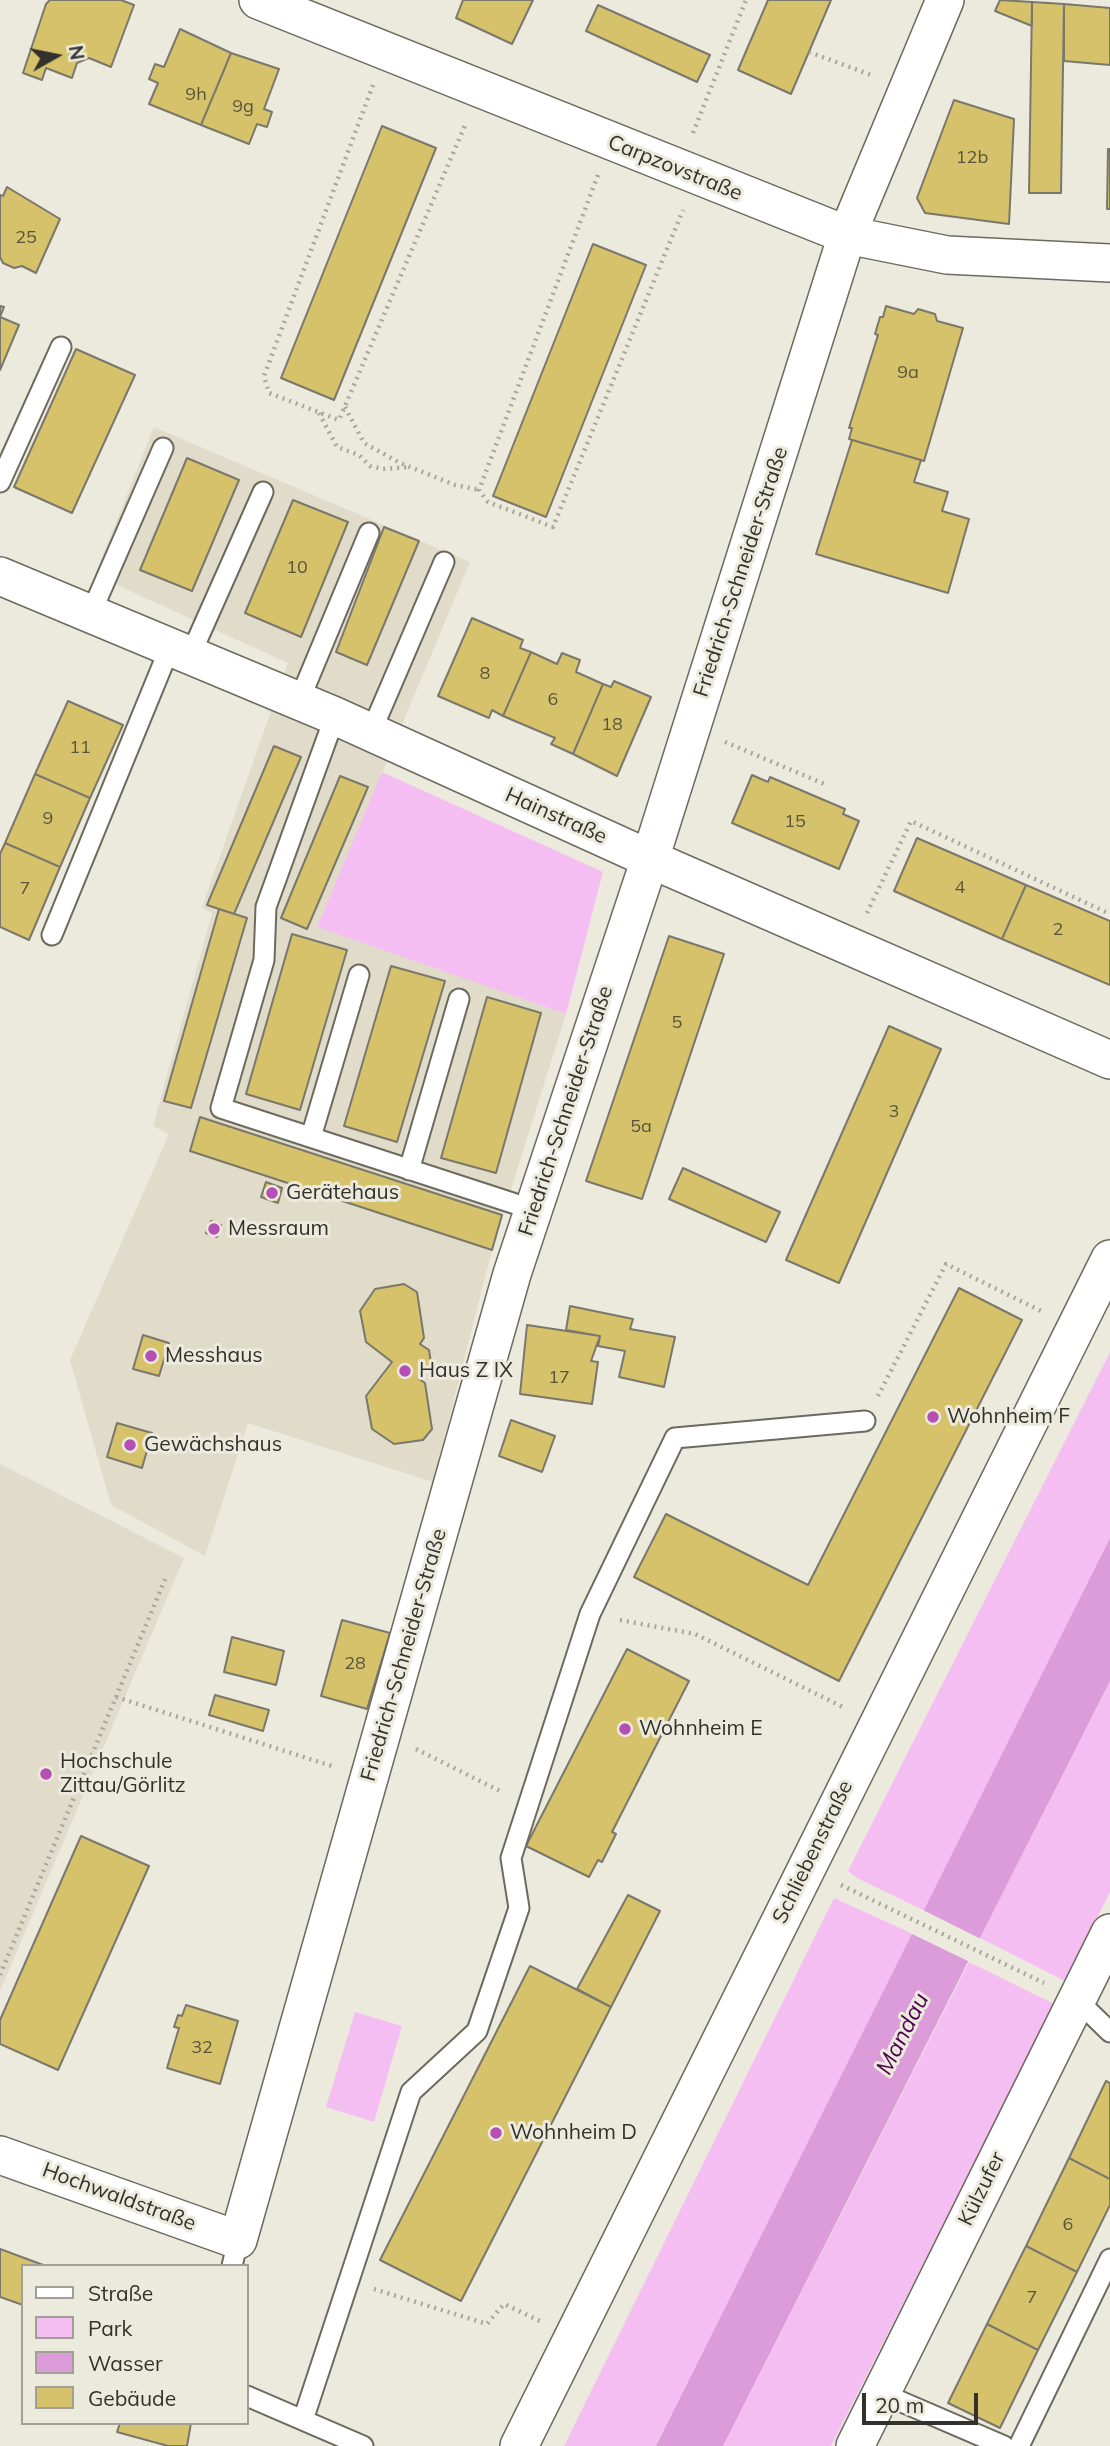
<!DOCTYPE html>
<meta charset="utf-8">
<style>
body{margin:0}
#map{position:relative;width:1110px;height:2446px;overflow:hidden;background:#ece9dd;font-family:Mulish,sans-serif}
canvas{display:block}
.legend{position:absolute;left:21px;top:2264px;width:228px;height:161px;box-sizing:border-box;background:#ece9dd;border:2px solid #a29f96;margin:0;padding:9px 12px;list-style:none;font-size:21px;color:#32312c}
.legend li{display:flex;align-items:center;gap:14px;height:35px}
.legend b{width:35px;border:2px solid #a29f96}
.north{position:absolute;left:21px;top:21px;width:70px;height:70px;-webkit-text-stroke:5px #ece9dd;paint-order:stroke;rotate:81deg;font-size:19px;font-weight:700;line-height:28px;text-align:center;color:#32312c}
.north::after{content:'';display:block;margin:auto;width:24px;height:32px;background:#32312c;clip-path:polygon(50% 0,100% 100%,50% 72%,0 100%)}
.scale{position:absolute;left:862px;top:2393px;width:116px;height:32px;box-sizing:border-box;border:4px solid #32312c;border-top:0;padding-left:9px;font-size:21px;line-height:24px;white-space:nowrap;color:#32312c;-webkit-text-stroke:5px #ece9dd;paint-order:stroke}
</style>
<div id="map">
<canvas width="1110" height="2446"></canvas>
<ul class="legend">
<li><b style="height:9px;background:#fff"></b>Straße</li>
<li><b style="height:19px;background:#f5bef3"></b>Park</li>
<li><b style="height:19px;background:#db9cd9"></b>Wasser</li>
<li><b style="height:19px;background:#d6c26a"></b>Gebäude</li>
</ul>
<div class="north">N</div>
<div class="scale">20 m</div>
</div>
<script>
const ctx = document.querySelector('canvas').getContext('2d');
ctx.lineJoin = 'round';
function fillPath(path, color) { ctx.fillStyle = color; ctx.fill(path, 'evenodd'); }
const shape = rows => new Path2D(rows.map(r => 'M' + r).join(''));
function trace(path, color, width, dash) { ctx.strokeStyle = color; ctx.lineWidth = width; ctx.lineCap = dash ? 'butt' : 'round'; ctx.setLineDash(dash || []); ctx.stroke(path); }
function label(font, color, halo, rows, align = 'center') {
  ctx.font = font + ' Mulish,sans-serif'; ctx.lineWidth = 6; ctx.setLineDash([]); ctx.textBaseline = 'middle'; ctx.strokeStyle = halo; ctx.fillStyle = color; for (const [text, x, y, turn = 0] of rows) {
    ctx.save(); ctx.translate(x, y); ctx.rotate((+turn || 0) * Math.PI / 180); ctx.textAlign = isNaN(turn) ? turn : align; if (halo) ctx.strokeText(text, 0, 0); ctx.fillText(text, 0, 0); ctx.restore();
  }
}
const built = shape([
 [154,427,470,562,318,926,566,1014,492,1250,433,1482,248,1423,205,1556,111,1505,70,1360,169,1134,153,1126,212,913,202,907,288,663,95,575],
 [0,1464,184,1558,0,1991]
]);
const green = shape([
 [382,772,603,872,566,1014,317,927],
 [1110,1352,1110,1538,925,1911,857,1878,848,1871],
 [1110,1681,1110,1892,1065,1981,980,1938],
 [834,1898,913,1934,656,2446,564,2446],
 [969,1962,1054,2004,831,2446,723,2446],
 [355,2012,402,2026,374,2122,326,2107]
]);
const water = shape([
 [1110,1538,1110,1681,723,2446,656,2446]
]);
const pier = shape([
 [921,1909,983,1940,972,1963,910,1933]
]);
const building = shape([
 [50,0,121,0,134,5,111,67,89,58,77,63,72,78,46,68,42,80,23,73,46,4,50,0],
 [463,0,533,0,512,44,456,18,463,0],
 [768,0,831,0,791,94,738,70,768,0],
 [1000,0,1032,2,1032,26,995,11,1000,0],
 [1032,2,1064,4,1061,193,1029,193,1032,2],
 [1064,4,1110,8,1110,65,1064,61,1064,4],
 [598,5,710,55,697,82,586,31,598,5],
 [180,29,231,53,201,125,149,104,158,83,149,79,155,64,164,67,180,29],
 [231,53,279,69,264,109,272,112,267,127,257,124,249,144,201,125,231,53],
 [954,100,1014,119,1009,224,925,213,917,198,954,100],
 [382,126,436,148,334,400,281,378,382,126],
 [1108,149,1110,149,1110,209,1107,209,1108,149],
 [7,187,60,219,36,273,22,266,14,268,3,263,0,257,0,195,3,196,7,187],
 [593,244,646,265,546,517,493,496,593,244],
 [0,306,4,307,0,317,19,325,0,370,0,306],
 [886,306,914,314,918,309,935,314,937,321,963,328,924,461,849,439,852,428,849,428,878,335,875,334,880,317,883,317,886,306],
 [76,349,135,375,72,513,14,487,76,349],
 [852,440,921,460,914,482,948,492,942,511,969,519,948,593,816,554,852,440],
 [187,458,239,480,192,591,140,570,187,458],
 [293,500,348,522,301,637,245,613,293,500],
 [384,527,419,541,367,665,336,652,384,527],
 [472,618,523,640,520,648,531,652,503,716,492,710,489,718,438,696,472,618],
 [531,652,557,664,562,653,580,660,576,672,603,684,573,754,551,744,555,738,503,716,531,652],
 [614,681,651,697,617,776,573,754,603,684,611,687,614,681],
 [68,701,123,725,90,798,35,774,68,701],
 [274,746,301,757,234,914,207,905,274,746],
 [35,774,90,798,60,867,5,843,35,774],
 [752,775,768,782,770,777,845,809,843,814,859,821,839,869,732,823,752,775],
 [340,776,368,787,307,929,281,918,340,776],
 [917,838,1026,885,1002,939,894,891,917,838],
 [5,843,60,867,29,940,0,927,0,854,5,843],
 [1026,885,1110,921,1110,985,1002,939,1026,885],
 [219,909,247,918,191,1108,164,1101,219,909],
 [292,934,347,950,300,1110,246,1094,292,934],
 [669,936,724,954,642,1199,586,1181,669,936],
 [391,966,445,981,397,1142,344,1126,391,966],
 [487,997,541,1013,496,1173,441,1158,487,997],
 [889,1026,941,1049,839,1283,786,1260,889,1026],
 [200,1117,502,1215,492,1250,190,1151,200,1117],
 [683,1168,780,1212,766,1242,669,1199,683,1168],
 [266,1182,282,1188,278,1203,261,1197,266,1182],
 [211,1221,221,1225,217,1237,206,1233,211,1221],
 [404,1284,417,1292,424,1338,420,1344,429,1350,431,1363,419,1379,425,1383,432,1429,423,1440,394,1444,372,1429,366,1396,392,1362,366,1342,360,1311,375,1289,404,1284],
 [959,1288,1022,1320,839,1681,634,1577,666,1514,808,1585,959,1288],
 [570,1306,633,1319,630,1329,675,1337,664,1387,619,1377,625,1351,598,1346,600,1336,566,1330,570,1306],
 [527,1325,600,1336,591,1361,598,1362,592,1404,520,1394,527,1325],
 [143,1335,169,1343,159,1376,133,1369,143,1335],
 [511,1420,555,1436,542,1472,499,1456,511,1420],
 [117,1423,152,1433,142,1468,107,1457,117,1423],
 [342,1620,390,1633,367,1709,321,1696,342,1620],
 [232,1637,284,1651,276,1685,224,1672,232,1637],
 [627,1649,689,1681,612,1832,616,1834,602,1862,598,1860,589,1877,526,1846,627,1649],
 [215,1695,269,1710,263,1731,209,1715,215,1695],
 [81,1836,149,1866,58,2070,0,2044,0,2020,81,1836],
 [628,1895,660,1911,611,2007,577,1989,628,1895],
 [530,1966,611,2007,461,2301,380,2260,530,1966],
 [186,2005,238,2021,220,2084,167,2068,179,2028,174,2027,178,2015,182,2016,186,2005],
 [1106,2081,1110,2083,1110,2179,1069,2158,1106,2081],
 [1069,2158,1110,2179,1110,2205,1077,2272,1026,2246,1069,2158],
 [1026,2246,1077,2272,1038,2350,987,2324,1026,2246],
 [0,2249,46,2266,23,2266,23,2305,0,2297,0,2249],
 [987,2324,1038,2350,1000,2428,948,2403,987,2324],
 [120,2423,191,2423,187,2446,168,2446,117,2432,120,2423]
]);
const path = shape([
 [809,52,874,76],
 [373,85,264,376,269,393,339,420,466,123],
 [693,133,746,0],
 [598,175,479,490,488,502,553,527,683,210],
 [345,407,364,443,400,463,455,485,479,490],
 [319,413,337,447,359,455,370,466,383,469,409,467],
 [725,742,827,785],
 [867,913,911,821,1110,914],
 [878,1396,946,1264,1043,1312],
 [620,1620,695,1634,845,1708],
 [116,1697,335,1767],
 [416,1749,502,1792],
 [841,1885,1044,1983],
 [0,1975,166,1577],
 [374,2289,487,2324,504,2304,540,2321]
]);
const service = shape([
 [0,482,61,347],
 [91,613,163,448],
 [190,656,263,492],
 [299,701,369,533],
 [335,716,266,907,264,960,221,1108,534,1210],
 [371,732,444,562],
 [52,935,170,647],
 [311,1137,359,975],
 [409,1170,459,999],
 [1076,1999,1110,2032],
 [232,2266,238,2240],
 [881,2393,1004,2446],
 [247,2396,363,2446],
 [303,2420,411,2092,477,2031,519,1908,511,1858,590,1614,675,1438,865,1421],
 [1019,2446,1110,2259]
]);
const minor = shape([
 [258,0,847,235,947,255,1110,263],
 [0,576,335,716,650,859,1110,1060],
 [0,2155,238,2240,512,1274,650,859,847,235,945,0],
 [519,2446,1110,1259],
 [855,2446,1110,1933]
]);
const markers = [
 [272,1193,7,"#b54fb4"],
 [214,1229,7,"#b54fb4"],
 [151,1356,7,"#b54fb4"],
 [405,1371,7,"#b54fb4"],
 [933,1417,7,"#b54fb4"],
 [130,1445,7,"#b54fb4"],
 [625,1729,7,"#b54fb4"],
 [46,1774,7,"#b54fb4"],
 [496,2133,7,"#b54fb4"]
];
const numberNames = [
 ["9h",196,95],
 ["9g",243,107],
 ["12b",972,158],
 ["25",26,238],
 ["9a",908,373],
 ["10",297,568],
 ["8",485,674],
 ["6",553,700],
 ["18",612,725],
 ["11",80,748],
 ["9",48,819],
 ["15",795,822],
 ["4",960,888],
 ["7",25,889],
 ["2",1058,930],
 ["5",677,1023],
 ["3",894,1112],
 ["5a",641,1127],
 ["17",559,1378],
 ["28",355,1664],
 ["32",202,2048],
 ["6",1068,2225],
 ["7",1032,2298]
];
const streetNames = [
 ["Carpzovstraße",675,168,22],
 ["Friedrich-Schneider-Straße",741,572,-72],
 ["Hainstraße",556,816,24],
 ["Friedrich-Schneider-Straße",566,1111,-72],
 ["Friedrich-Schneider-Straße",404,1655,-74],
 ["Schliebenstraße",813,1852,-64],
 ["Külzufer",982,2189,-64],
 ["Hochwaldstraße",119,2197,20]
];
const poiNames = [
 ["Gerätehaus",286,1193],
 ["Messraum",228,1229],
 ["Messhaus",165,1356],
 ["Haus Z IX",419,1371],
 ["Wohnheim F",947,1417],
 ["Gewächshaus",144,1445],
 ["Wohnheim E",639,1729],
 ["Hochschule",60,1762],
 ["Zittau/Görlitz",60,1786],
 ["Wohnheim D",510,2133]
];
const waterNames = [
 ["Mandau",903,2034,-63]
];
fillPath(built, '#e1dcca');
fillPath(green, '#f5bef3');
fillPath(water, '#db9cd9');
fillPath(pier, '#ece9dd');
fillPath(building, '#d6c26a');
trace(building, '#7a776c', 2);
trace(service, '#6c6a5f', 23);
trace(minor, '#6c6a5f', 40);
trace(path, '#a8a69d', 4.5, [2, 5]);
trace(service, '#fff', 19);
trace(minor, '#fff', 37);
for (const [x, y, r, color] of markers) { const dot = new Path2D(); dot.arc(x, y, r, 0, 2 * Math.PI); ctx.fillStyle = color; ctx.fill(dot); trace(dot, '#ece9dd', 2.5); }
label('18px', '#5b553c', null, numberNames);
label('21px', '#32312c', '#ece9dd', streetNames);
label('21px', '#32312c', '#ece9dd', poiNames, 'left');
label('italic 23px', '#4e004f', '#ece9dd', waterNames);
</script>
